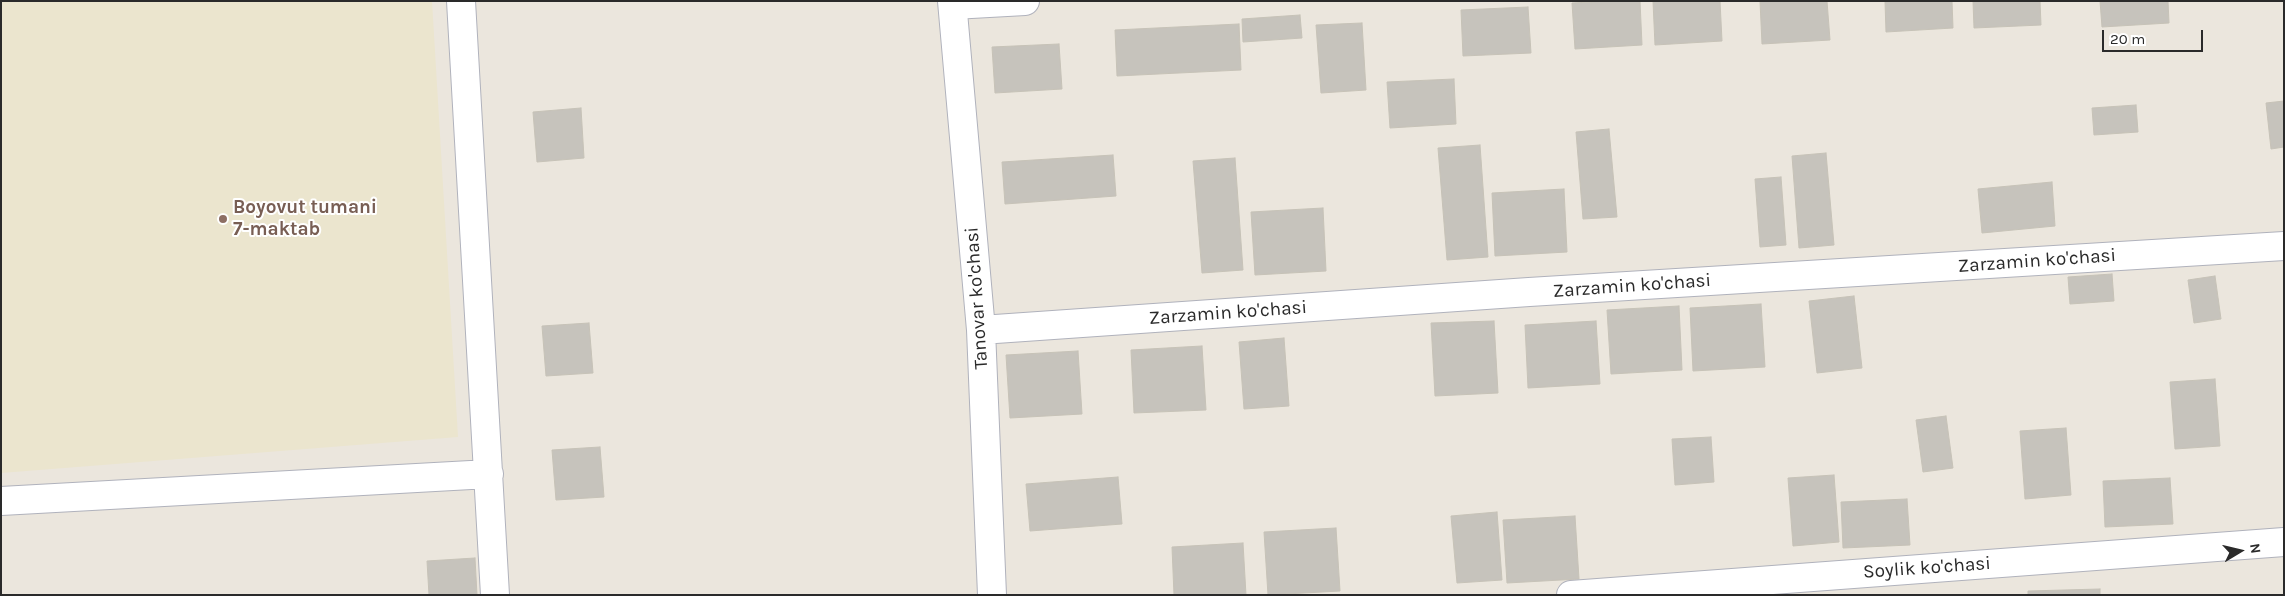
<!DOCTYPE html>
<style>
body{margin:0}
#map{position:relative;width:2285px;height:596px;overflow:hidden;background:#ebe6dd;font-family:Karla,sans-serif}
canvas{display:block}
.frame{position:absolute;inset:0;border:2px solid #2a2a2a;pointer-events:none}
.north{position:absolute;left:2215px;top:526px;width:50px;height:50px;-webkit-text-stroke:4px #fff;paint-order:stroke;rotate:81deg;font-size:14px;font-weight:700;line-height:20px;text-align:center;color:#2a2a2a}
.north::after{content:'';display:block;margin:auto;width:18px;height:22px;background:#2a2a2a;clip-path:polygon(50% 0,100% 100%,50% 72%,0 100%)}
.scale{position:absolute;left:2102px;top:30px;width:101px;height:22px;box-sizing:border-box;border:2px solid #2a2a2a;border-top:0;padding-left:6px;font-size:15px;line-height:18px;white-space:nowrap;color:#2a2a2a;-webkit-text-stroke:4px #fff;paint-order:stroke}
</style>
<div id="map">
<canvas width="2285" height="596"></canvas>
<div class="frame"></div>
<div class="north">N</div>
<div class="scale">20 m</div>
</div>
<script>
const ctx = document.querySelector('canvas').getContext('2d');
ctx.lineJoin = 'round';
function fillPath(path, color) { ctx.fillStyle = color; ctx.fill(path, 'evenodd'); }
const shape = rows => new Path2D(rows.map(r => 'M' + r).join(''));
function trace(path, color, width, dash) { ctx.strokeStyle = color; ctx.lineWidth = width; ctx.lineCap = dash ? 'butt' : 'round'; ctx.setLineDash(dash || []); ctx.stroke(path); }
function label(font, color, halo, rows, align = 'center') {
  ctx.font = font + ' Karla,sans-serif'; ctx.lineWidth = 4; ctx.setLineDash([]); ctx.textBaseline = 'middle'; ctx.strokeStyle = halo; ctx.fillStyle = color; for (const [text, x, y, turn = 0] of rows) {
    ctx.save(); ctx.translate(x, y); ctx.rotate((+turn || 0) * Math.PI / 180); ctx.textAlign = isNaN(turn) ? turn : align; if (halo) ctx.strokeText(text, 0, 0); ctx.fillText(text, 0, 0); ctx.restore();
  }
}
const education = shape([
 [1,1,432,1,458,437,1,473]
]);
const building = shape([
 [1609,1,1640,1,1642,45,1575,49,1572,3,1609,1],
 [1653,1,1720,1,1722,41,1655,45,1653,1],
 [1760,1,1827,1,1830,40,1762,44,1760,1],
 [1885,1,1952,1,1953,28,1886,32,1885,1],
 [1973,1,2040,1,2041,25,1974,28,1973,1],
 [2100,1,2168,1,2169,23,2102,27,2100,1],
 [1528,7,1531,53,1463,56,1461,10,1528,7],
 [1300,15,1302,38,1243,42,1242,19,1300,15],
 [1362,23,1366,90,1321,93,1316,25,1362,23],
 [1239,24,1241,70,1117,76,1115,30,1239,24],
 [1059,44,1062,89,995,93,992,47,1059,44],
 [1454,79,1456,124,1390,128,1387,82,1454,79],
 [2284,101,2284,147,2271,149,2266,103,2284,101],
 [2136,105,2138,132,2094,135,2092,108,2136,105],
 [581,108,584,158,537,162,533,112,581,108],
 [1609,129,1617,217,1583,219,1576,132,1609,129],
 [1480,145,1488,257,1447,260,1438,148,1480,145],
 [1826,153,1834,245,1799,248,1792,156,1826,153],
 [1113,155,1116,196,1005,204,1002,162,1113,155],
 [1235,158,1243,270,1202,273,1193,161,1235,158],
 [1781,177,1786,245,1760,247,1755,179,1781,177],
 [2052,182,2055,226,1982,233,1978,189,2052,182],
 [1564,189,1567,252,1495,256,1492,193,1564,189],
 [1323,208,1326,271,1255,275,1251,212,1323,208],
 [2112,274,2114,301,2070,304,2068,277,2112,274],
 [2215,276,2221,319,2194,323,2188,280,2215,276],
 [1854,296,1862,368,1817,373,1809,301,1854,296],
 [1761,304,1765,367,1693,371,1690,308,1761,304],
 [1679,306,1682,370,1611,374,1607,310,1679,306],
 [1494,321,1498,393,1435,396,1431,323,1494,321],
 [1596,321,1600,384,1528,388,1525,325,1596,321],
 [589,323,593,373,546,376,542,326,589,323],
 [1284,338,1289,406,1244,409,1239,342,1284,338],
 [1202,346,1206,410,1134,413,1131,350,1202,346],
 [1078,351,1082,414,1010,418,1006,355,1078,351],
 [2215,379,2220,446,2175,449,2170,382,2215,379],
 [1946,416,1953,468,1923,472,1916,420,1946,416],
 [2066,428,2071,495,2025,499,2020,431,2066,428],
 [1711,437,1714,482,1675,485,1672,439,1711,437],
 [600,447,604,497,556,500,552,450,600,447],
 [1834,475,1839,542,1793,546,1788,478,1834,475],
 [1118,477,1122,524,1030,531,1026,484,1118,477],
 [2170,478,2173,524,2105,527,2103,481,2170,478],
 [1907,499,1910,545,1843,548,1841,502,1907,499],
 [1497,512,1502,580,1457,583,1451,516,1497,512],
 [1575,516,1579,579,1507,583,1503,520,1575,516],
 [1336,528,1340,591,1268,595,1264,532,1336,528],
 [1243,543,1246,595,1174,595,1172,547,1243,543],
 [475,558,477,595,429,595,427,561,475,558],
 [2100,589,2100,595,2028,595,2028,591,2100,589]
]);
const minor = shape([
 [461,1,495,595],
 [952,1,981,330,992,595],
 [953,5,1025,1],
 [981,330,1529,292,2284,246],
 [1,501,489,474],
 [1571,595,2284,542]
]);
const markers = [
 [223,219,5,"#8d6e63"]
];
const educationNames = [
 ["Boyovut tumani",233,208],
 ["7-maktab",233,230]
];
const streetNames = [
 ["Zarzamin ko'chasi",2037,261,-4],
 ["Zarzamin ko'chasi",1632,286,-4],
 ["Tanovar ko'chasi",977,298,-94],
 ["Zarzamin ko'chasi",1228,313,-4],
 ["Soylik ko'chasi",1927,568,-4]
];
fillPath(education, '#ebe5ce');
fillPath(building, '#c6c3bc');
trace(building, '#c6c2b7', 1);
trace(minor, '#b0b2bc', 30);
trace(minor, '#fff', 28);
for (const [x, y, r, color] of markers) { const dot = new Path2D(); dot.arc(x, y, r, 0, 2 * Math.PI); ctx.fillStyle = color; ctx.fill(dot); trace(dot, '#fff', 2); }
label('bold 19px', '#785e54', '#fff', educationNames, 'left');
label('19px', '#2a2a2a', '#fff', streetNames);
</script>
